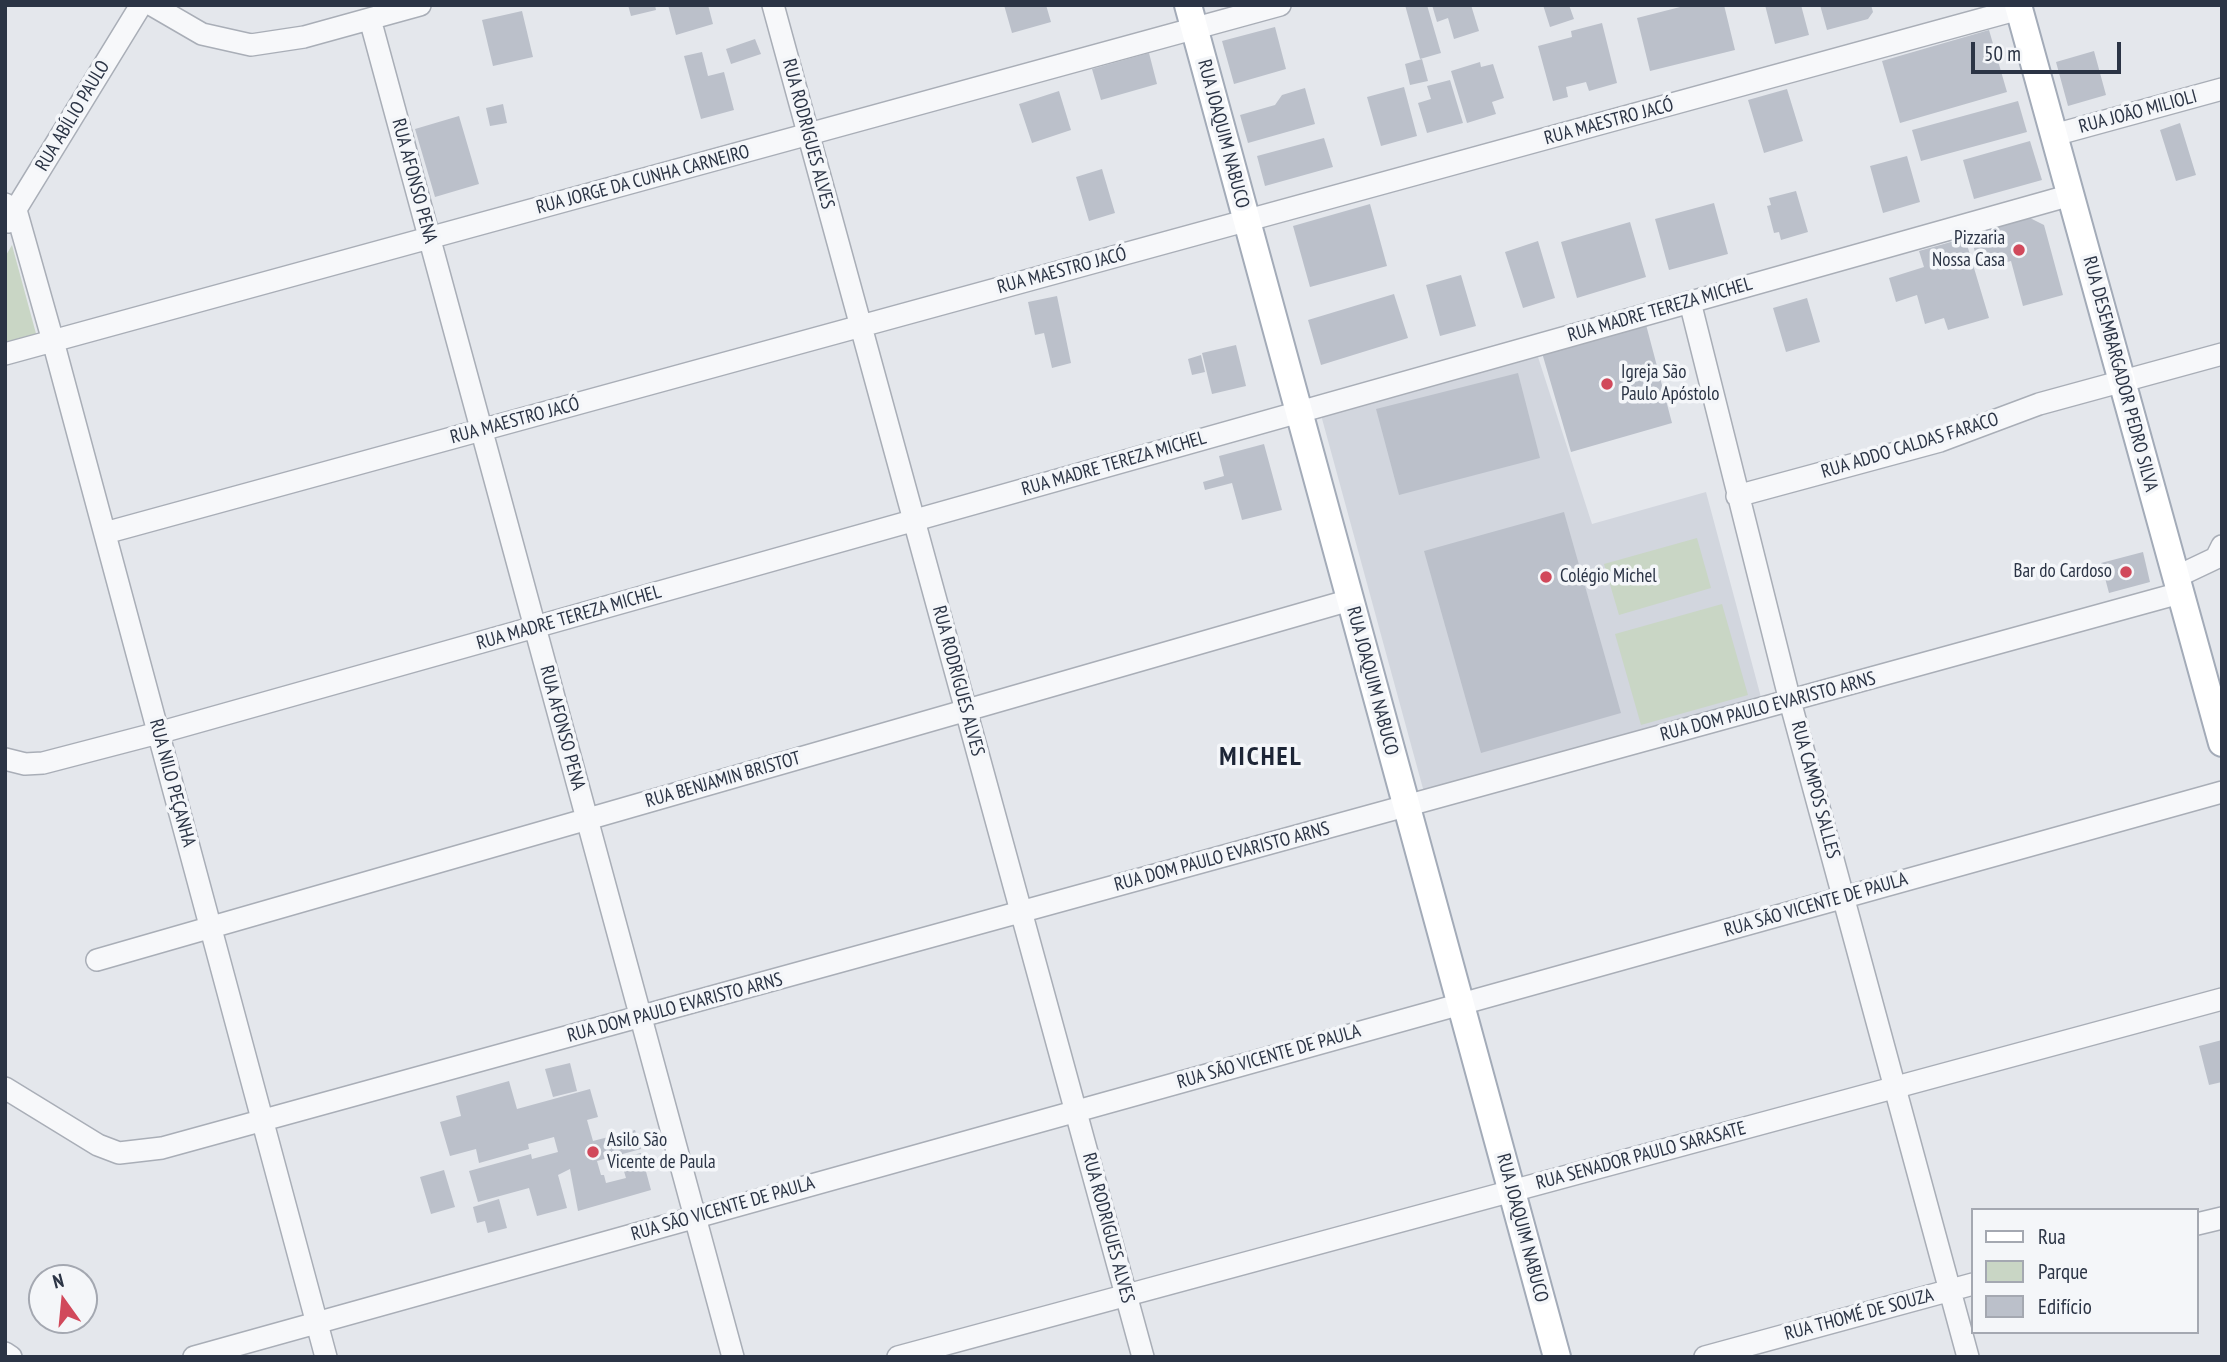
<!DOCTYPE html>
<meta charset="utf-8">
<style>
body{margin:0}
#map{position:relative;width:2227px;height:1362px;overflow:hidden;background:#e4e7ec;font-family:"PT Sans Narrow",sans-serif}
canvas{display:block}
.frame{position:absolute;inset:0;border:7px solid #2b3445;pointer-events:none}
.legend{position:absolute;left:1971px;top:1208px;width:228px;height:126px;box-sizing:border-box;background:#f4f6f9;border:2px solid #a4a8b1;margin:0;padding:9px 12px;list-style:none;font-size:21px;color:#2b3445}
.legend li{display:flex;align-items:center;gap:14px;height:35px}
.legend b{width:35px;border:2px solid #a4a8b1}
.north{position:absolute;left:28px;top:1264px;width:70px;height:70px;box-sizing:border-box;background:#f4f6f9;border:2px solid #a4a8b1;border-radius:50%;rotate:345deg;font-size:19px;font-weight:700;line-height:28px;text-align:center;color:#2b3445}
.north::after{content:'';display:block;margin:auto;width:24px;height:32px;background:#d1495b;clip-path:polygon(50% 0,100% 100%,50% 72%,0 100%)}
.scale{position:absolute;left:1971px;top:42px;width:150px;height:32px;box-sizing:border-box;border:4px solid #2b3445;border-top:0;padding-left:9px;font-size:21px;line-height:24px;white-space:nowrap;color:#2b3445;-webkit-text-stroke:5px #f4f6f9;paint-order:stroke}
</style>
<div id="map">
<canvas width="2227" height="1362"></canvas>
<div class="frame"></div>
<ul class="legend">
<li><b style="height:9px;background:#fff"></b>Rua</li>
<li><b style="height:19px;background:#c9d6c5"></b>Parque</li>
<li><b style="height:19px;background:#bbc0ca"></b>Edifício</li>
</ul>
<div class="north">N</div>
<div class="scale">50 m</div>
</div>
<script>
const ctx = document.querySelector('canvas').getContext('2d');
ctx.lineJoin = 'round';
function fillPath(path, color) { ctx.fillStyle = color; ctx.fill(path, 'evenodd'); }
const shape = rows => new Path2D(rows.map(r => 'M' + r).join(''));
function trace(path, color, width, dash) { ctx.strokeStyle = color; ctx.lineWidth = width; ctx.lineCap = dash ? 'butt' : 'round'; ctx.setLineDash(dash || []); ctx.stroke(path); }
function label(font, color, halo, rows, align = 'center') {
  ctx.font = font + ' "PT Sans Narrow",sans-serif'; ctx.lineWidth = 7; ctx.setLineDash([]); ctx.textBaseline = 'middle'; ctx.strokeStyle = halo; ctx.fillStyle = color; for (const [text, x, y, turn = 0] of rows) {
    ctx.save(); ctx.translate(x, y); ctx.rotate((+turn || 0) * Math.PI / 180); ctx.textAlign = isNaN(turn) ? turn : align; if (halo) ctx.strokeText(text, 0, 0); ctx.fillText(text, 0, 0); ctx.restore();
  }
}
const built = shape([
 [1538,357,1592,524,1706,492,1762,701,1425,796,1321,415]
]);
const green = shape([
 [12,245,38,341,5,350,5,257],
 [1697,538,1711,588,1619,615,1604,564],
 [1722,604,1748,695,1641,725,1615,634]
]);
const building = shape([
 [628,5,655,5,656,10,631,16],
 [668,5,708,5,713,24,676,35],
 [1004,5,1046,5,1051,22,1012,33],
 [1405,5,1427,5,1441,53,1420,59],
 [1432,5,1471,5,1479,31,1454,39,1448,18,1437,22],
 [1543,5,1569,5,1574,19,1550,27],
 [1688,5,1724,5,1735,50,1650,71,1637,18],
 [1765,5,1801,5,1809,35,1775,44],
 [1820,5,1871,5,1873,12,1868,19,1827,30],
 [522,11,533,57,493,66,482,20],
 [1602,23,1617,83,1589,91,1586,82,1566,87,1568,97,1553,101,1538,46,1572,37,1571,31],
 [1275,27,1286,69,1234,84,1222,41],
 [1989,30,2007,92,1900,123,1882,61],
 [755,39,761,54,731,64,726,49],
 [2094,51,2106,95,2068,106,2056,62],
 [702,52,708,76,724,72,734,110,701,119,684,56],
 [1149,53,1157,84,1101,100,1092,69],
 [1422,59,1428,81,1410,85,1405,64],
 [1480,62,1481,67,1493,64,1504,98,1492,102,1496,114,1467,123,1451,71],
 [1450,80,1463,123,1427,133,1418,103,1431,99,1427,86],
 [1404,87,1417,136,1381,146,1367,97],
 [1305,88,1315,124,1248,143,1240,115,1275,105,1282,95],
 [1787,89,1803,141,1764,153,1748,100],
 [1059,91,1071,130,1032,143,1019,104],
 [2018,101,2027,132,1921,161,1912,130],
 [503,104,507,123,490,126,486,108],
 [459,116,479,184,435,197,415,129],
 [2180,123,2196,175,2176,181,2160,130],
 [1324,138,1333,167,1265,186,1257,156],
 [2030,141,2042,180,1974,199,1963,160],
 [1907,156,1920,202,1883,213,1870,166],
 [1102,169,1115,213,1089,221,1076,177],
 [1796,191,1808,232,1781,240,1779,232,1774,233,1767,206,1771,205,1769,198],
 [1714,203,1728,254,1669,270,1655,219],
 [1370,204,1387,266,1310,287,1293,226],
 [2030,218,2044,225,2063,295,2023,306,2011,261,1980,269,1970,235],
 [1630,222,1646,277,1577,298,1561,242],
 [1965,238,1989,318,1948,330,1944,318,1925,324,1917,295,1896,302,1889,278,1924,267,1919,251],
 [1538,241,1555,298,1523,308,1505,252],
 [1461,275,1476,326,1440,336,1426,285],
 [1394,294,1408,338,1321,365,1308,320],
 [1057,296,1071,363,1052,368,1044,333,1035,335,1028,302],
 [1807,298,1820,342,1786,352,1773,308],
 [1644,317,1672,423,1571,452,1540,346],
 [1236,345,1246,386,1212,394,1202,353],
 [1201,355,1205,372,1192,375,1188,359],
 [1518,373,1540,458,1399,495,1376,409],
 [1264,444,1282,510,1242,520,1232,483,1205,490,1203,482,1224,476,1219,456],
 [1564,512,1621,713,1481,753,1424,551],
 [2143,552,2150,582,2109,593,2101,563],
 [2222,1040,2222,1082,2209,1085,2199,1046],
 [570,1063,577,1091,553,1097,545,1069],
 [509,1081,517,1109,590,1089,598,1117,587,1120,593,1141,635,1130,641,1149,597,1161,601,1175,604,1175,606,1183,626,1178,620,1158,641,1153,651,1190,578,1211,570,1169,558,1175,567,1208,537,1216,529,1188,478,1202,469,1171,531,1154,532,1159,558,1152,554,1137,528,1144,529,1149,479,1163,476,1149,450,1156,440,1122,461,1116,456,1096],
 [444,1170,455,1207,431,1214,420,1177],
 [499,1199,507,1228,488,1233,485,1221,477,1223,473,1207]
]);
const minor = shape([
 [152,5,202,34,251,45,304,37,420,5],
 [773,5,1143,1357],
 [370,19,733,1357],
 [2054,135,2222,89],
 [5,204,16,210,53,341,326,1357],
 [8,222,141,5],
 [1690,302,1790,701,1968,1357],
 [5,354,1280,5],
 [1737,496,1940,441,2039,404,2222,354],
 [105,533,2019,9],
 [2176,577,2216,558,2222,546],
 [5,759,25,764,43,763,158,733,2071,195],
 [97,960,1350,600],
 [5,1088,98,1145,119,1153,162,1148,2180,593],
 [2197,1224,2222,1218],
 [5,1353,11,1357],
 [194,1357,2222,792],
 [898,1357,2222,999],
 [1705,1357,1973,1284]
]);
const major = shape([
 [1188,5,1557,1357],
 [2018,5,2222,743]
]);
const markers = [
 [2019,250,7,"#d1495b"],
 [1607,384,7,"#d1495b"],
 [2126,572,7,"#d1495b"],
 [1546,577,7,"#d1495b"],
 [593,1152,7,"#d1495b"]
];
const streetNames = [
 ["RUA JOÃO MILIOLI",2138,112,-15],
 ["RUA ABÍLIO PAULO",73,116,-59],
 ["RUA MAESTRO JACÓ",1609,122,-15],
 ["RUA RODRIGUES ALVES",808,134,75],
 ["RUA JOAQUIM NABUCO",1223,134,75],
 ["RUA JORGE DA CUNHA CARNEIRO",643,180,-15],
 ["RUA AFONSO PENA",414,181,75],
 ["RUA MAESTRO JACÓ",1062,271,-15],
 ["RUA MADRE TEREZA MICHEL",1660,310,-16],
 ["RUA DESEMBARGADOR PEDRO SILVA",2120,374,75],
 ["RUA MAESTRO JACÓ",515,421,-15],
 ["RUA ADDO CALDAS FARACO",1910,446,-17],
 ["RUA MADRE TEREZA MICHEL",1114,464,-16],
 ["RUA MADRE TEREZA MICHEL",569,618,-16],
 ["RUA RODRIGUES ALVES",958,681,75],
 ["RUA JOAQUIM NABUCO",1372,681,75],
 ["RUA DOM PAULO EVARISTO ARNS",1768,707,-15],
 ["RUA AFONSO PENA",562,728,75],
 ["RUA BENJAMIN BRISTOT",723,780,-16],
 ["RUA NILO PEÇANHA",172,783,75],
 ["RUA CAMPOS SALLES",1815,790,75],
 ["RUA DOM PAULO EVARISTO ARNS",1222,857,-15],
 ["RUA SÃO VICENTE DE PAULA",1816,905,-16],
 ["RUA DOM PAULO EVARISTO ARNS",675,1008,-15],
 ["RUA SÃO VICENTE DE PAULA",1269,1057,-16],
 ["RUA SENADOR PAULO SARASATE",1641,1156,-15],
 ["RUA SÃO VICENTE DE PAULA",723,1209,-16],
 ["RUA RODRIGUES ALVES",1108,1228,75],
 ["RUA JOAQUIM NABUCO",1522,1228,75],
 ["RUA THOMÉ DE SOUZA",1859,1315,-15]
];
const poiNames = [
 ["Pizzaria",2005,239,"right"],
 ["Nossa Casa",2005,261,"right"],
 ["Igreja São",1621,373],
 ["Paulo Apóstolo",1621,395],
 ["Bar do Cardoso",2112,572,"right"],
 ["Colégio Michel",1560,577],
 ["Asilo São",607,1141],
 ["Vicente de Paula",607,1163]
];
const districtNames = [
 ["MICHEL",1261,758]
];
fillPath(built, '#d2d6de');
fillPath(green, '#c9d6c5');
fillPath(building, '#bbc0ca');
trace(minor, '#a9aeb7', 24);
trace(major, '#a3abb8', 30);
trace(minor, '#f7f8fa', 21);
trace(major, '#fff', 26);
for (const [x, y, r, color] of markers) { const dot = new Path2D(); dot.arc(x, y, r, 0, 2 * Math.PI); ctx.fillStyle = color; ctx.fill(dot); trace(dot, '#f4f6f9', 2.5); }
label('19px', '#2b3445', '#f4f6f9', streetNames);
label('19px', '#2b3445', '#f4f6f9', poiNames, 'left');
ctx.letterSpacing = '2px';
label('bold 26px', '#1d2536', '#f4f6f9', districtNames);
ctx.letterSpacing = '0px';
</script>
